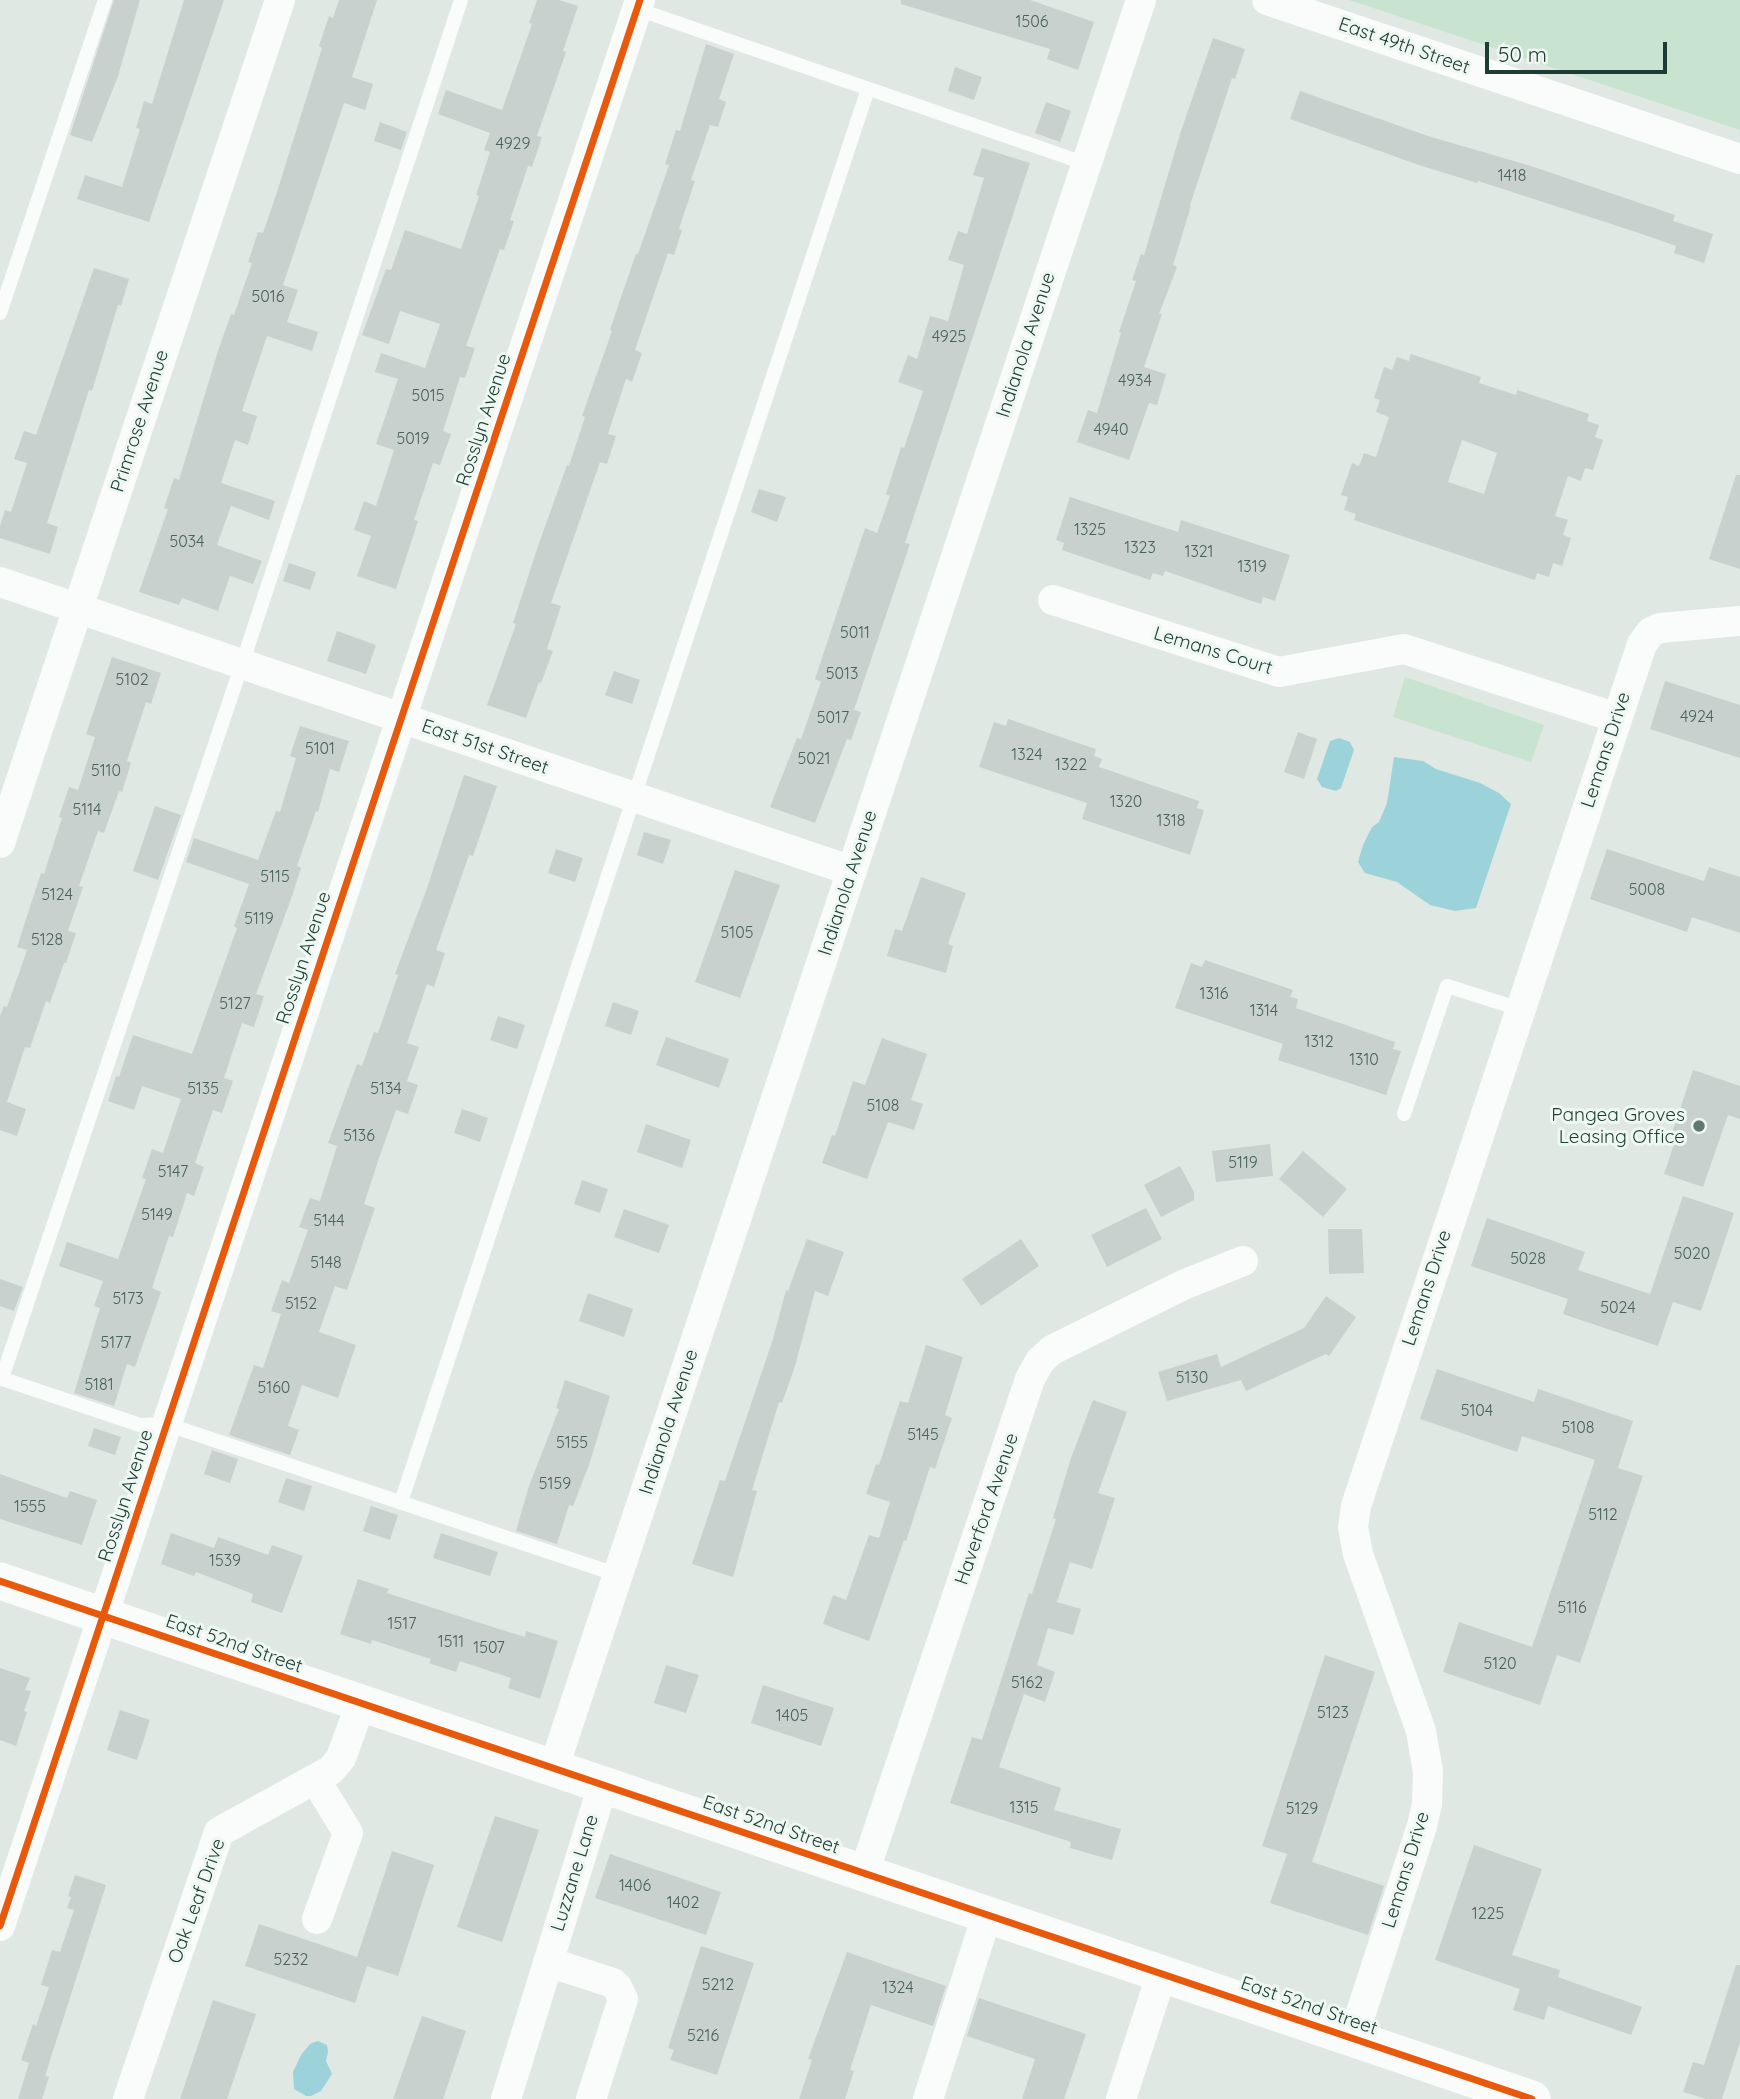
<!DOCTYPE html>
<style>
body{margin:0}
#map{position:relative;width:1740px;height:2099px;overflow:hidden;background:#e0e8e4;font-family:Quicksand,sans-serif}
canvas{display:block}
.scale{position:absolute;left:1485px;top:42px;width:182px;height:32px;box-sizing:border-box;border:4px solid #1d3c33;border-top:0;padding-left:9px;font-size:21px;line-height:24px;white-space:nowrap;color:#1d3c33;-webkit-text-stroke:5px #eef7f2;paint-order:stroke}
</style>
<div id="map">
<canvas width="1740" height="2099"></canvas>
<div class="scale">50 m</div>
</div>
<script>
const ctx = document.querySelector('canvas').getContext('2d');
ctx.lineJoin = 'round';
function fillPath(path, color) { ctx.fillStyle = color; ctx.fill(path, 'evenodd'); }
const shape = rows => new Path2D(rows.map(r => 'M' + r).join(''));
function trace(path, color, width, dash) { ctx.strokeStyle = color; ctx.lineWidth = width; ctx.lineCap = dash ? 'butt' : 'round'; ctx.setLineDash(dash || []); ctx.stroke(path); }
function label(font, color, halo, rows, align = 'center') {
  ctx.font = font + ' Quicksand,sans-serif'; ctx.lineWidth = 6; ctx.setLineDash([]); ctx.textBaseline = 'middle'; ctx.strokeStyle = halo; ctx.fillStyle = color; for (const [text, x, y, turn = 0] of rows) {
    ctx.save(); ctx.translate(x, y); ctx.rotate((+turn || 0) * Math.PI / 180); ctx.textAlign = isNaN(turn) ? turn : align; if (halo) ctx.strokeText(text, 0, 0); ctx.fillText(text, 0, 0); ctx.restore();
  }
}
const green = shape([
 [1349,0,1740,0,1740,130],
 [1405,677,1544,725,1531,762,1393,717]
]);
const water = shape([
 [1339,738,1350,742,1354,750,1341,788,1336,791,1322,787,1317,779,1330,741],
 [1394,757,1423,761,1436,769,1480,783,1499,793,1511,804,1476,908,1455,911,1430,905,1397,882,1365,873,1358,862,1363,845,1372,827,1379,822,1387,803],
 [318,2041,327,2045,328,2052,326,2061,332,2074,321,2091,311,2096,306,2096,294,2089,293,2072,301,2055,310,2044]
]);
const building = shape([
 [114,0,140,0,118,76,92,142,70,135],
 [184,0,224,0,149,222,77,199,85,175,122,187,140,129,136,128,144,101,152,104],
 [339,0,377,0,352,77,373,84,365,110,344,103,283,285,298,290,287,322,318,332,312,351,267,336,242,411,257,416,248,445,235,440,221,483,275,501,269,520,231,506,217,545,262,561,253,584,230,576,218,611,182,598,179,605,139,592,168,509,164,508,174,478,179,480,218,351,231,314,234,315,252,263,248,262,258,232,263,233,277,192,322,48,319,46,329,16,333,18],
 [537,0,559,0,578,6,563,51,566,52,537,136,542,137,532,167,528,166,510,220,514,221,504,250,500,249,466,346,475,348,465,378,460,377,443,431,451,434,440,465,433,463,414,520,418,521,396,589,357,576,371,536,354,530,364,501,376,506,394,450,376,444,398,379,375,372,381,353,425,368,440,324,400,311,389,344,362,335,386,269,391,270,405,230,461,249,479,196,476,195,490,152,484,150,490,133,438,114,446,90,502,110,532,24,529,23],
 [901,0,1030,0,1094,22,1078,70,1047,59,1050,49,901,4],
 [1213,38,1245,49,1235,79,1232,78,1190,205,1191,206,1173,265,1177,267,1159,314,1162,314,1144,367,1166,374,1157,405,1149,403,1129,460,1077,442,1088,410,1097,413,1121,333,1119,332,1136,281,1132,280,1141,254,1144,255,1181,131],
 [706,44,734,54,719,99,726,102,718,127,710,125,691,180,695,181,679,229,682,230,674,255,668,253,635,350,642,353,632,382,626,379,608,434,616,436,607,464,600,462,551,603,561,606,547,649,553,651,541,683,539,682,526,718,487,705,516,624,513,623,537,549,567,465,569,466,585,417,582,416,612,331,610,330,621,297,636,254,638,254,669,165,665,164,676,130,680,131],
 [955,67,982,77,974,100,948,91],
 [1300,91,1428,136,1531,166,1675,215,1673,221,1713,234,1704,263,1674,253,1676,246,1636,232,1478,181,1477,183,1419,165,1290,119],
 [1046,102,1071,111,1060,142,1035,133],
 [380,122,407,132,401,150,374,141],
 [982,148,1030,163,905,543,910,544,854,710,861,712,851,740,847,739,815,823,770,807,797,738,801,739,821,682,815,679,865,528,877,533,890,496,886,494,901,447,904,448,923,391,898,382,908,355,917,359,930,316,948,321,964,265,948,260,958,231,967,234,984,178,973,175],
 [94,268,129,279,121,306,118,305,92,391,89,390,47,523,58,527,50,554,0,538,0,526,5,510,11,512,27,463,14,459,24,431,36,435],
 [1411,354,1481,377,1479,383,1516,395,1517,390,1589,414,1587,421,1599,425,1595,437,1603,440,1593,470,1585,468,1581,481,1568,476,1555,516,1568,520,1563,535,1571,538,1562,566,1553,563,1549,577,1537,573,1535,580,1507,571,1354,520,1356,514,1344,510,1348,497,1341,495,1352,463,1359,466,1364,453,1376,457,1389,417,1376,412,1380,400,1374,398,1384,367,1392,370,1397,357,1409,361],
 [1462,440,1497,453,1484,494,1448,482],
 [1736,475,1740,475,1740,569,1709,559],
 [759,489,786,497,777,522,751,512],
 [1070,497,1178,532,1181,520,1290,555,1275,601,1263,597,1261,604,1165,571,1163,576,1153,573,1150,580,1062,550,1064,543,1056,540],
 [289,563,316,572,310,590,283,581],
 [337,631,376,645,366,674,327,661],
 [112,657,161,673,151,704,146,702,127,761,131,763,122,792,119,791,104,833,98,831,79,886,83,887,68,931,76,933,66,963,64,963,50,1003,46,1001,30,1048,25,1047,7,1102,26,1109,17,1136,0,1130,0,1016,4,1006,7,1007,27,950,17,947,41,873,44,874,62,818,59,817,69,787,78,790,95,737,86,734],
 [614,671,640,680,632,704,605,695],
 [1665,681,1740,705,1740,758,1650,729],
 [1008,719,1096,749,1094,756,1102,759,1099,767,1199,801,1197,808,1204,810,1190,855,1082,819,1087,803,979,767,994,722,1006,726],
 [300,726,349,741,339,772,330,769,318,812,316,811,297,866,301,868,291,899,256,994,264,996,254,1027,242,1023,224,1078,233,1081,222,1113,213,1110,195,1163,204,1167,194,1196,187,1193,173,1237,169,1236,152,1288,161,1292,135,1367,127,1364,114,1406,74,1393,100,1308,94,1306,103,1281,59,1266,67,1242,118,1259,146,1179,142,1178,152,1149,163,1153,181,1099,142,1086,134,1110,108,1101,116,1076,119,1077,133,1035,192,1054,237,928,234,926,249,884,186,862,194,838,258,860,276,811,280,812,296,758,290,756],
 [1298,732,1317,739,1304,779,1284,772],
 [464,775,497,786,473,856,469,855,436,950,445,953,434,987,427,984,407,1043,419,1047,407,1081,418,1085,408,1114,396,1110,378,1161,364,1204,375,1208,347,1290,335,1286,319,1332,356,1345,338,1398,302,1385,288,1426,299,1430,290,1455,229,1435,254,1365,263,1368,281,1314,271,1311,282,1280,289,1283,308,1230,299,1227,310,1198,320,1201,337,1146,328,1143,357,1064,362,1066,374,1032,378,1033,398,975,395,974,427,888],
 [155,806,181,815,158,880,133,871],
 [644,832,671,840,663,864,637,855],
 [556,849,583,858,575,882,548,873],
 [1607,849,1704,881,1709,867,1740,877,1740,933,1692,917,1687,932,1590,899],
 [735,870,780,885,740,998,695,982],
 [921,877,966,893,948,944,953,946,946,973,887,956,895,929,902,931],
 [1205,960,1293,990,1290,997,1298,999,1296,1008,1395,1042,1393,1049,1401,1051,1386,1095,1278,1060,1283,1044,1175,1008,1191,963,1202,967],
 [613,1002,639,1011,631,1035,605,1026],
 [498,1016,525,1025,517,1049,490,1040],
 [666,1037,729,1059,719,1088,656,1065],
 [882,1038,927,1054,911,1100,923,1104,914,1130,888,1122,867,1179,822,1163,832,1135,835,1136,853,1081,865,1085],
 [1693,1070,1740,1086,1740,1119,1728,1115,1703,1187,1664,1174,1677,1135,1672,1133],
 [462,1109,488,1118,480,1142,454,1133],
 [646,1124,691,1140,682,1168,637,1152],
 [1270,1144,1273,1176,1216,1182,1212,1151],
 [1303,1151,1347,1189,1323,1217,1279,1179],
 [1180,1166,1194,1192,1194,1200,1161,1217,1144,1185],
 [582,1180,608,1189,600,1213,574,1204],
 [1683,1196,1734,1213,1701,1311,1673,1302,1658,1346,1563,1314,1568,1299,1471,1266,1487,1218,1585,1252,1578,1270,1650,1294],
 [1146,1208,1162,1239,1107,1267,1091,1235],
 [624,1209,669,1225,659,1253,614,1237],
 [1328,1229,1362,1229,1364,1273,1329,1274],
 [807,1239,844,1252,828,1296,815,1291,795,1366,782,1403,779,1402,752,1490,757,1491,733,1577,692,1564,720,1480,725,1481,773,1339,786,1290,788,1291],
 [1021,1239,1039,1266,981,1306,962,1279],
 [0,1279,23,1287,14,1311,0,1306],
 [588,1293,633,1309,624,1337,579,1321],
 [1326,1296,1356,1317,1329,1356,1326,1354,1246,1391,1241,1380,1167,1401,1158,1372,1217,1354,1221,1367,1304,1328],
 [926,1345,963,1357,945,1415,952,1418,935,1469,930,1467,906,1541,904,1540,869,1641,823,1624,833,1595,846,1600,869,1535,879,1538,890,1502,866,1494,876,1464,879,1465,900,1401,908,1403],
 [1437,1369,1534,1402,1538,1389,1633,1421,1618,1468,1643,1476,1580,1663,1557,1655,1540,1705,1443,1672,1459,1622,1532,1647,1595,1460,1522,1436,1517,1452,1420,1419],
 [565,1380,610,1396,589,1465,573,1506,569,1505,557,1544,516,1531,529,1486,559,1409,556,1408],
 [1093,1400,1127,1412,1098,1493,1115,1498,1092,1569,1070,1562,1057,1602,1081,1609,1073,1635,1048,1628,1037,1665,1055,1672,1045,1702,1024,1694,999,1767,1061,1788,1054,1810,1121,1829,1112,1860,1070,1848,1071,1842,950,1803,972,1737,982,1740,1029,1593,1032,1594,1056,1519,1053,1518,1071,1458],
 [94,1428,121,1437,115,1455,88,1446],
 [212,1450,238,1459,230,1483,204,1474],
 [0,1474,67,1498,70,1491,97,1500,82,1545,0,1519],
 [286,1478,312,1486,304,1511,278,1502],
 [371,1506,398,1515,390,1540,363,1531],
 [171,1533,214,1548,218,1537,268,1555,272,1545,303,1556,282,1613,251,1602,253,1594,196,1572,194,1576,161,1564],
 [441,1533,498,1552,490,1576,433,1558],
 [358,1579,389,1589,387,1593,483,1624,525,1637,526,1631,558,1641,540,1699,508,1688,511,1678,460,1661,456,1672,429,1663,431,1659,372,1640,371,1644,340,1634],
 [1325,1655,1375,1672,1312,1862,1384,1886,1368,1935,1270,1903,1287,1854,1262,1846],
 [666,1665,699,1675,686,1713,654,1703],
 [0,1668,30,1678,25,1690,31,1691,24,1711,27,1712,16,1746,0,1740],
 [763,1685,834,1708,821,1746,751,1723],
 [120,1710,150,1720,137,1760,107,1750],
 [495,1816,539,1830,502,1942,457,1927],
 [1474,1845,1542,1869,1512,1955,1560,1970,1558,1977,1642,2007,1631,2035,1548,2006,1544,2020,1513,2010,1520,1989,1435,1960],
 [392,1851,434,1865,398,1976,367,1966,355,2003,245,1966,259,1924,357,1957],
 [610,1854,721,1892,706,1935,595,1898],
 [75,1875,106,1885,45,2076,49,2077,42,2099,18,2099,29,2063,21,2060,33,2024,36,2026,49,1987,41,1985,52,1950,60,1952,74,1910,67,1908,71,1897,68,1896],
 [701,1946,754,1963,717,2075,670,2060,674,2050,668,2048],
 [847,1952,946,1986,933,2026,871,2005,850,2070,854,2071,845,2099,799,2099,812,2060,808,2059],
 [1736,1965,1740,1965,1740,2042,1722,2099,1706,2099,1683,2092,1693,2062,1704,2065],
 [979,1998,1086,2034,1064,2099,1022,2099,1035,2059,967,2036],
 [213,2000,256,2014,227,2099,180,2099],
 [422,2016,466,2031,443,2099,393,2099]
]);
const service = shape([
 [637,9,1087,164],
 [0,313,105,0],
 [1404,1114,1447,986,1520,1009],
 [0,1378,140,1425,166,1424,618,1575],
 [2,1378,242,664,461,0],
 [401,1502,868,89]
]);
const minor = shape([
 [1267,0,1740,159],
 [0,582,852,871],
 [1053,600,1279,672,1404,649,1617,718],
 [0,843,280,0],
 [554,1767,1141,0],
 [315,1779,348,1833,317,1919],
 [864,1873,1030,1379,1040,1361,1052,1350,1183,1285,1243,1261],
 [0,1926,640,0],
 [548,1962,613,1983,617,1987,623,1999,591,2099],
 [1353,2037,1422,1826,1427,1804,1428,1772,1421,1731,1358,1554,1353,1527,1356,1506,1642,644,1651,632,1660,628,1740,621],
 [128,2099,219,1832,331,1770,341,1758,361,1703],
 [506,2099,603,1785],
 [928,2099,987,1915],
 [1121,2099,1162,1973]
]);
const tertiary = shape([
 [0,1581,1532,2099]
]);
const cycleway = shape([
 [0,1581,1532,2099],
 [0,1926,640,0]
]);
const markers = [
 [1699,1126,7,"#617871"]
];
const numberNames = [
 ["1506",1032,22],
 ["4929",513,144],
 ["1418",1512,176],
 ["5016",268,297],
 ["4925",949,337],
 ["4934",1135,381],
 ["5015",428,396],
 ["4940",1111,430],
 ["5019",413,439],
 ["1325",1090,530],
 ["5034",187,542],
 ["1323",1140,548],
 ["1321",1199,552],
 ["1319",1252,567],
 ["5011",855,633],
 ["5013",842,674],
 ["5102",132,680],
 ["4924",1697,717],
 ["5017",833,718],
 ["5101",320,749],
 ["1324",1027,755],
 ["5021",814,759],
 ["1322",1071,765],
 ["5110",106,771],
 ["1320",1126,802],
 ["5114",87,810],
 ["1318",1171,821],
 ["5115",275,877],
 ["5008",1647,890],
 ["5124",57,895],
 ["5119",259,919],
 ["5105",737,933],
 ["5128",47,940],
 ["1316",1214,994],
 ["5127",235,1004],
 ["1314",1264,1011],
 ["1312",1319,1042],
 ["1310",1364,1060],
 ["5135",203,1089],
 ["5134",386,1089],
 ["5108",883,1106],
 ["5136",359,1136],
 ["5119",1243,1163],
 ["5147",173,1172],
 ["5149",157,1215],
 ["5144",329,1221],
 ["5020",1692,1254],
 ["5028",1528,1259],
 ["5148",326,1263],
 ["5173",128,1299],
 ["5152",301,1304],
 ["5024",1618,1308],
 ["5177",116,1343],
 ["5130",1192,1378],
 ["5181",99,1385],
 ["5160",274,1388],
 ["5104",1477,1411],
 ["5108",1578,1428],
 ["5145",923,1435],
 ["5155",572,1443],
 ["5159",555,1484],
 ["1555",30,1507],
 ["5112",1603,1515],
 ["1539",225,1561],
 ["5116",1572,1608],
 ["1517",402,1624],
 ["1511",451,1642],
 ["1507",489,1648],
 ["5120",1500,1664],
 ["5162",1027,1683],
 ["5123",1333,1713],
 ["1405",792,1716],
 ["1315",1024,1808],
 ["5129",1302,1809],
 ["1406",635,1886],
 ["1402",683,1903],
 ["1225",1488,1914],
 ["5232",291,1960],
 ["5212",718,1985],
 ["1324",898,1988],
 ["5216",703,2036]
];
const streetNames = [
 ["East 49th Street",1404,46,19],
 ["Indianola Avenue",1026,345,-72],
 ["Rosslyn Avenue",484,420,-72],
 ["Primrose Avenue",140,421,-72],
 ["Lemans Court",1213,651,17],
 ["East 51st Street",485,747,19],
 ["Lemans Drive",1606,750,-72],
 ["Indianola Avenue",848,883,-72],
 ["Rosslyn Avenue",304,958,-72],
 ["Lemans Drive",1427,1288,-72],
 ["Indianola Avenue",669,1422,-72],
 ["Rosslyn Avenue",126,1496,-72],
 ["Haverford Avenue",987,1509,-71],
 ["East 52nd Street",234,1644,19],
 ["East 52nd Street",771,1825,19],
 ["Lemans Drive",1406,1870,-73],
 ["Luzzane Lane",575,1873,-73],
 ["Oak Leaf Drive",197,1901,-70],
 ["East 52nd Street",1309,2006,19]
];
const poiNames = [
 ["Pangea Groves",1685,1115],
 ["Leasing Office",1685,1137]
];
fillPath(green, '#c8e3cf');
fillPath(water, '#9cd3da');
fillPath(building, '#c8d1cd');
trace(service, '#fafcfb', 14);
trace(minor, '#fafcfb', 30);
trace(tertiary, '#fafcfb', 37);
trace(cycleway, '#e8590c', 7);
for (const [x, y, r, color] of markers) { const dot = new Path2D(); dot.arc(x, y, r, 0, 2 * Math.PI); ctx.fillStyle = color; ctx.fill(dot); trace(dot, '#eef7f2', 2.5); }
label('16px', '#49625a', null, numberNames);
label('19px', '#1d3c33', '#eef7f2', streetNames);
label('19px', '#1d3c33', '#eef7f2', poiNames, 'right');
</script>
